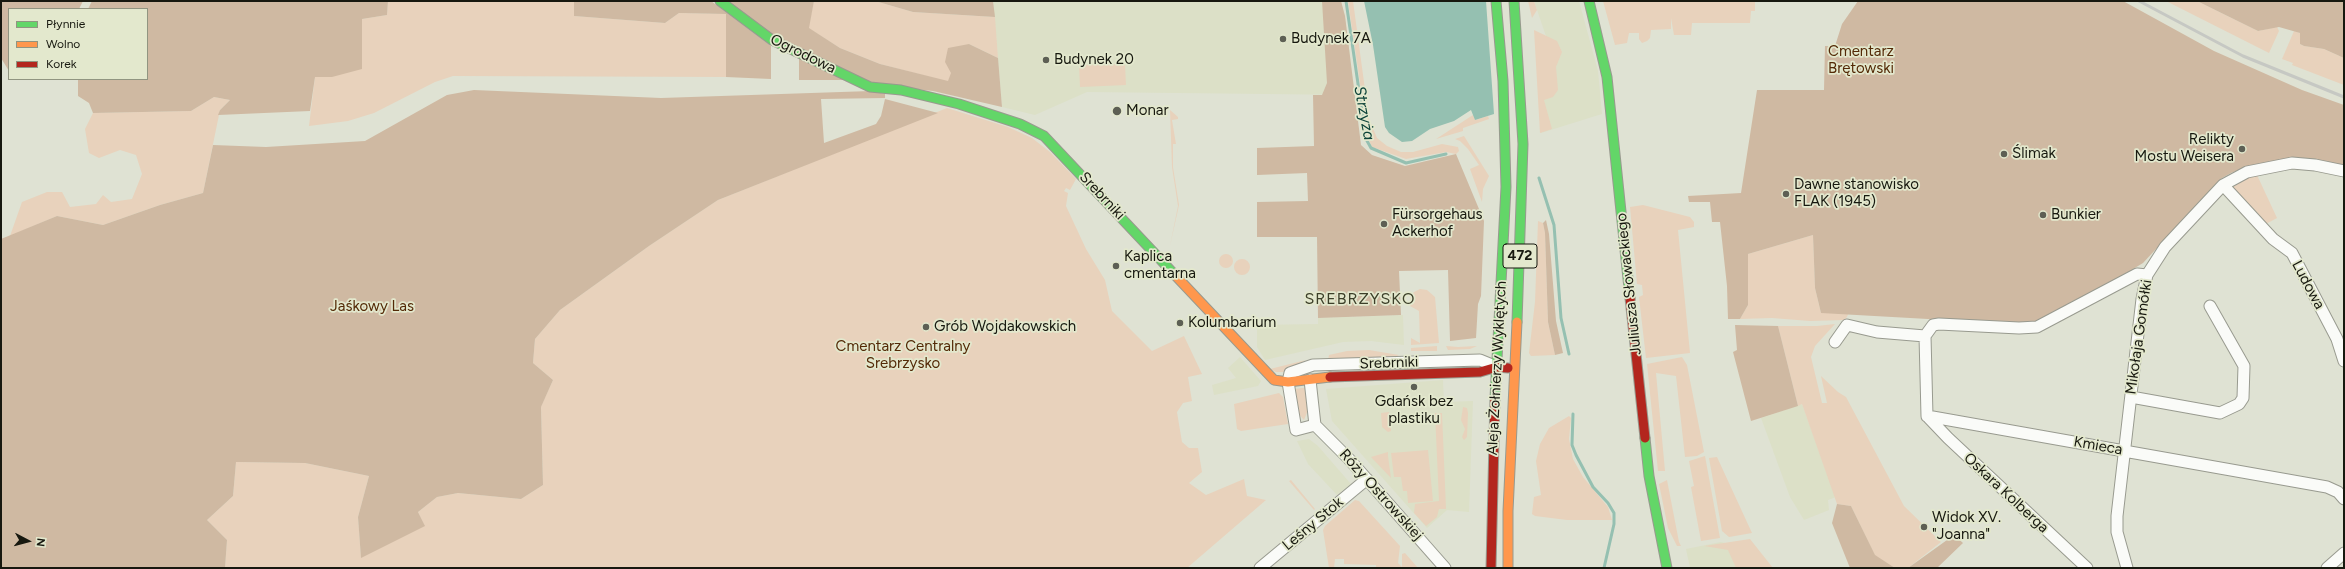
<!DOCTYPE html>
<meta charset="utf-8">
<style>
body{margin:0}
#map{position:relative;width:2345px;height:569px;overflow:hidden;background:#dfe2d3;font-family:Figtree,sans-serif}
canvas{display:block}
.frame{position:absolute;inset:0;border:2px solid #17180f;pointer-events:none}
.legend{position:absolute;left:8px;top:8px;width:140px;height:72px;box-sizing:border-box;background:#e3e8cd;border:1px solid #919581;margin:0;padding:5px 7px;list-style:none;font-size:12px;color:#17180f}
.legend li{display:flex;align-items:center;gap:8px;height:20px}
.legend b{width:20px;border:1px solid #919581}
.north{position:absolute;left:8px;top:521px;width:40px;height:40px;-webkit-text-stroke:3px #e3e8cd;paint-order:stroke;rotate:96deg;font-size:11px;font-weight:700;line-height:16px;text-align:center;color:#17180f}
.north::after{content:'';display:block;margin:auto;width:14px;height:18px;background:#17180f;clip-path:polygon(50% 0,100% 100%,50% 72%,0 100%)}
</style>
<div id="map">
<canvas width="2345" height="569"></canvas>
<div class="frame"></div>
<ul class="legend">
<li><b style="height:5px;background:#63d668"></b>Płynnie</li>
<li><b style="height:5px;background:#ff974d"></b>Wolno</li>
<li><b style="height:5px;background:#b3261e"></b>Korek</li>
</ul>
<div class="north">N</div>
</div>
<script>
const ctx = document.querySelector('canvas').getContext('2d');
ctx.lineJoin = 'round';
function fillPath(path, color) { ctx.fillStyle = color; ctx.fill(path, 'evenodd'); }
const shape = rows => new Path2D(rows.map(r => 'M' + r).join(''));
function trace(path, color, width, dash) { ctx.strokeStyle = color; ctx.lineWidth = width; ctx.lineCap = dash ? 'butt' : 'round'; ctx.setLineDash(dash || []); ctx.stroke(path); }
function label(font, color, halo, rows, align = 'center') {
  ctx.font = font + ' Figtree,sans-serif'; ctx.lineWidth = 3.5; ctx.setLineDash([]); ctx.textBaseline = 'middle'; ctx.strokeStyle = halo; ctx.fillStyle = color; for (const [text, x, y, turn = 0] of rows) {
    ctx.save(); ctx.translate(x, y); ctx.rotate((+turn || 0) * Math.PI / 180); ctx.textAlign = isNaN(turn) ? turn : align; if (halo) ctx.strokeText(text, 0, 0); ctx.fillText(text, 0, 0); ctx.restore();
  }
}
const built = shape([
 [993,1,1341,1,1345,16,1355,95,1087,92,1035,115,1002,107],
 [1534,1,1579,1,1598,71,1602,114,1541,133,1541,107,1551,51],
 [1403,315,1404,345,1371,341,1343,342,1265,360,1257,347,1257,325,1318,324,1318,318],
 [1240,357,1261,381,1258,386,1214,395,1212,385,1236,378,1228,368],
 [1443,380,1444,402,1473,401,1469,512,1447,510,1427,528,1332,421,1326,389],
 [1802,404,1836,497,1828,500,1829,510,1804,520,1790,497,1761,418],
 [1309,439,1318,446,1351,484,1337,495,1308,464,1297,441],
 [1721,542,1729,544,1736,568,1690,568,1686,549]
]);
const green = shape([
 [388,1,574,1,574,16,665,23,679,13,727,14,726,77,453,76,435,82,374,113,348,121,309,126,315,77,332,77,362,19,387,15],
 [814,1,875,1,913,12,995,17,998,58,969,44,949,82,880,64,840,48,808,28],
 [1348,1,1353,1,1369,119,1377,138,1387,146,1401,152,1413,152,1442,144,1458,147,1459,151,1456,154,1446,152,1406,159,1372,147,1368,138],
 [1528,1,1534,1,1537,10,1532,18],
 [1603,1,1755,1,1755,11,1751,11,1750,23,1692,23,1691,35,1674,35,1671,18,1671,29,1651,30,1650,38,1647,41,1642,43,1639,39,1639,33,1629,33,1627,43,1615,45],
 [2166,1,2197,1,2258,31,2277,27,2279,31,2269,53],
 [1534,30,1557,41,1562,52,1556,67,1558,90,1553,97,1544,100,1552,129,1540,133],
 [2294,31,2300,33,2300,44,2304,46,2324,49,2344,58,2344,85,2292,65,2293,63,2282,59],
 [1125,64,1126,85,1080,87,1079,65],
 [214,97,230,100,220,110,203,193,160,205,103,225,57,216,10,236,22,202,47,192,62,192,70,207,96,204,103,195,111,202,132,199,142,174,136,155,120,150,99,158,89,153,85,129,93,113,191,111],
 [947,108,1008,127,1032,138,1050,152,1076,179,1070,190,1066,188,1064,191,1068,193,1066,206,1086,249,1105,280,1112,311,1152,351,1184,336,1202,374,1188,377,1192,401,1183,403,1177,412,1182,442,1189,448,1198,448,1202,472,1189,483,1206,495,1244,479,1247,496,1266,500,1187,568,225,568,227,540,207,520,233,496,236,462,305,463,369,476,358,517,361,557,424,525,418,512,437,497,458,493,521,499,543,485,541,406,553,380,533,363,535,339,560,310,649,246,718,200],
 [1170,110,1178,117,1178,119,1172,120,1176,144,1173,144,1173,167,1179,205,1170,246,1178,206,1172,167],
 [1473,115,1475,120,1488,116,1489,119,1463,128,1463,131,1436,139],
 [1464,136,1489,176,1483,189,1482,202,1470,169,1479,165,1468,149,1460,141,1455,139],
 [2257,175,2277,218,2264,225,2231,188,2245,179],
 [1643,205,1690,217,1694,222,1694,227,1678,230,1690,353,1646,358,1639,297,1643,295,1642,285,1637,284,1630,207],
 [1538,221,1543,223,1545,233,1548,322,1555,355,1531,356,1529,353,1535,302],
 [1813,235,1815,288,1821,313,1849,313,1845,320,1810,321,1772,318,1740,319,1748,305,1748,254],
 '1219 261a7 7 0 1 1 14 0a7 7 0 1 1-14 0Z',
 '1234 267a8 8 0 1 1 16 0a8 8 0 1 1-16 0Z',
 [1420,289,1427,290,1435,297,1439,343,1411,345,1411,338,1420,343,1419,311,1410,306,1410,297,1414,292],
 [1835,324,1815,346,1811,357,1822,403,1827,403,1821,376,1838,392,1846,397,1904,506,1941,542,1908,568,1895,568,1875,556,1851,506,1837,504,1802,404,1798,406,1778,326,1817,326],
 [1437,346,1437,351,1411,351,1411,348],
 [1446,346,1458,347,1477,346,1470,349,1448,350],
 [1369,350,1399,355,1395,357,1328,360,1329,355,1347,351],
 [1682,357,1687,365,1704,452,1697,456,1685,457,1676,376,1656,373,1665,471,1658,471,1647,364],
 [1306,360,1283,372,1276,372,1270,369],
 [1302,388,1305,388,1308,410,1304,420,1298,413,1294,389],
 [1279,393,1283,397,1288,424,1241,431,1237,429,1234,404],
 [1463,407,1467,408,1468,413,1467,437,1464,440,1462,437,1465,429,1461,420],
 [1389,412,1391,431,1388,432,1382,427,1381,413],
 [1435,413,1442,413,1446,509,1439,509,1437,517,1426,526,1414,513,1415,504,1439,501],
 [1569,416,1571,418,1569,439,1573,459,1583,477,1608,507,1612,520,1567,520,1535,516,1532,514,1534,497,1541,495,1536,461,1540,444,1549,428],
 [1428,450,1433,501,1408,503,1407,491,1403,491,1401,477,1394,477,1391,453],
 [1388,452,1388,456,1391,478,1371,457],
 [1705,456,1720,538,1701,541,1691,487,1694,486,1689,461],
 [1717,457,1752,533,1729,537,1722,531,1709,458],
 [1291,480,1315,509,1314,510,1289,481],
 [1667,480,1679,542,1681,546,1677,546,1668,528,1659,484],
 [1355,500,1359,501,1400,546,1398,563,1402,567,1402,554,1405,553,1418,568,1376,568,1376,565,1344,564,1344,559,1335,559,1334,568,1329,568,1323,530,1325,526],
 [1750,539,1773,568,1736,568,1728,550,1704,546]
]);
const forest = shape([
 [1,1,83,1,79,9,9,9,9,71,1,58],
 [92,1,388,1,387,15,362,19,362,69,332,77,315,77,310,111,218,115,220,110,230,100,214,97,191,111,93,113,89,103,78,96,78,79,147,79,147,9,88,9],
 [574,1,711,1,771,46,771,79,726,77,726,14,679,13,665,23,574,16],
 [724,1,814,1,809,28,840,48,880,64,948,81,951,73,945,62,948,48,969,44,998,58,1002,107,933,91,872,84,768,32],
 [875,1,993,1,995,17,913,12],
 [1322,1,1341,1,1345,16,1361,145,1372,155,1405,166,1456,154,1484,221,1481,296,1478,304,1476,338,1450,341,1448,270,1399,271,1401,315,1318,318,1317,237,1257,237,1257,202,1308,201,1307,173,1257,175,1257,148,1314,146,1313,95,1322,95,1327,83],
 [1858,1,2123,1,2214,51,2302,90,2344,105,2344,166,2289,159,2241,169,2231,173,2222,178,2143,263,2100,289,2033,323,2017,324,1821,313,1815,288,1813,235,1748,254,1748,305,1740,319,1728,319,1727,286,1720,222,1712,222,1710,202,1689,202,1688,196,1741,193,1757,90,1824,90,1825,46,1835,46,1842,24],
 [2197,1,2344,1,2344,58,2324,49,2304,46,2300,44,2300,33,2279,27,2258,31],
 [799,58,849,80,799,80],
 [474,90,661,98,871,91,885,94,885,98,821,99,824,143,876,124,881,116,885,99,938,113,718,200,649,246,560,310,535,339,533,363,553,380,541,407,543,485,521,499,458,493,437,497,418,512,425,526,361,558,358,517,369,476,305,463,236,462,233,496,207,520,227,540,225,568,1,568,1,239,57,216,103,225,160,205,203,193,213,145,266,147,365,141,447,95],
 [1546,220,1549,234,1556,321,1563,353,1555,355,1548,322,1545,233,1543,223],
 [1735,325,1778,326,1798,406,1751,421,1733,352,1737,350],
 [1837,504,1851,506,1875,555,1895,568,1850,568,1832,523],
 [1954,535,1963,543,1937,568,1908,568]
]);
const water = shape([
 [1364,1,1486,1,1494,114,1475,120,1471,110,1454,121,1430,129,1412,141,1402,142,1389,133,1385,127,1373,45]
]);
const stream = shape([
 [1346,1,1366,139,1371,148,1406,163,1446,154],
 [1539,178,1554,225,1561,318,1569,354],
 [1573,414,1572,445,1576,455,1593,487,1608,503,1614,513,1614,524,1604,568]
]);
const street = shape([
 [2223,185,2273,239,2292,253,2337,339,2344,361],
 [1925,336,1927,416,2327,487,2338,492,2344,499],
 [1835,342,1847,325,1877,332,1925,336,1933,325,1939,324,2019,328,2037,327,2137,274,2147,275],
 [1310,380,1315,425],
 [2131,397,2220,413,2239,404,2243,398,2244,366,2210,306],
 [1927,416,1948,438,2087,568],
 [1315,425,1296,430,1288,382,1290,373,1313,365,1480,360,1497,367],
 [1315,425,1349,459,1445,568],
 [1260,568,1367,479],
 [2127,568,2117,532,2117,516,2142,299,2147,275,2165,247,2223,185,2247,172,2292,163,2315,165,2344,171],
 [2327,568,2344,553]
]);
const fast = shape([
 [720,1,772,40,870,87,901,90,959,104,1020,124,1044,136,1174,274],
 [1514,1,1523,144,1517,322],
 [1589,1,1607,77,1630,298],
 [1495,398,1506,187,1503,81,1496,1],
 [1645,438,1649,476,1667,568]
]);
const slow = shape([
 [1174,274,1274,380,1288,382,1330,377],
 [1508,568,1508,511,1517,322]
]);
const jam = shape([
 [1630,298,1645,438],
 [1330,377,1480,372,1497,367,1508,368],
 [1491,568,1495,398]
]);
const rail = shape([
 [2139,1,2243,56,2344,97]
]);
const markers = [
 [1283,39,4,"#5d5f54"],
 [1046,60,4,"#5d5f54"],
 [1117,111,5,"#5d5f54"],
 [2242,149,4,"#5d5f54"],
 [2004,154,4,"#5d5f54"],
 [1786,194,4,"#5d5f54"],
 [2043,215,4,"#5d5f54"],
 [1384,224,4,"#5d5f54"],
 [1116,266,4,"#5d5f54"],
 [1180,323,4,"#5d5f54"],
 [926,327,4,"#5d5f54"],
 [1414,387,4,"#5d5f54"],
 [1924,527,4,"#5d5f54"]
];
const shields = [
 [1520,256,34]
];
const shieldNames = [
 ["472",1520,256]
];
const poiNames = [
 ["Budynek 7A",1291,39],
 ["Budynek 20",1054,60],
 ["Monar",1126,111],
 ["Relikty",2234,140,"right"],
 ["Mostu Weisera",2234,157,"right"],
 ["Ślimak",2012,154],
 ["Dawne stanowisko",1794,185],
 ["FLAK (1945)",1794,202],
 ["Fürsorgehaus",1392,215],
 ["Ackerhof",1392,232],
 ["Bunkier",2051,215],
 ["Kaplica",1124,257],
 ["cmentarna",1124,274],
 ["Kolumbarium",1188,323],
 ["Grób Wojdakowskich",934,327],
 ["Gdańsk bez",1414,402,"center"],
 ["plastiku",1414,419,"center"],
 ["Widok XV.",1932,518],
 ["\"Joanna\"",1932,535]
];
const parkNames = [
 ["Cmentarz",1861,52],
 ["Brętowski",1861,69],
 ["Jaśkowy Las",372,307],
 ["Cmentarz Centralny",903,347],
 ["Srebrzysko",903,364]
];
const streetNames = [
 ["Ogrodowa",803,54,26],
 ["Srebrniki",1102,196,47],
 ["Juliusza Słowackiego",1629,284,-96],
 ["Ludowa",2308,285,62],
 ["Mikołaja Gomółki",2139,337,-82],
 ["Srebrniki",1389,363,-2],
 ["Aleja Żołnierzy Wyklętych",1497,368,-87],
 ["Kmieca",2098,446,10],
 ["Oskara Kolberga",2006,493,43],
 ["Róży Ostrowskiej",1381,495,48],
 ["Leśny Stok",1313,524,-40]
];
const waterNames = [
 ["Strzyża",1364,113,79]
];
const neighbourhoodNames = [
 ["SREBRZYSKO",1360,299]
];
fillPath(built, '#dce0c7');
fillPath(green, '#e8d2bc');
fillPath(forest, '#cfb9a2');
fillPath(water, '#95c0b1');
trace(stream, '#95c0b1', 3);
trace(street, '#989a8f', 13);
trace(fast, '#989a8f', 11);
trace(slow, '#989a8f', 11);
trace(jam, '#989a8f', 11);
trace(street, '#fafbf8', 11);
trace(fast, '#63d668', 9);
trace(slow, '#ff974d', 9);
trace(jam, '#b3261e', 9);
trace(rail, '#c6c8c3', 3);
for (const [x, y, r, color] of markers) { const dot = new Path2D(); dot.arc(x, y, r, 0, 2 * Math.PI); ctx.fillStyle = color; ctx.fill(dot); trace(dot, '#e3e8cd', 1.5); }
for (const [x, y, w] of shields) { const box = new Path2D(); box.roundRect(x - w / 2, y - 12, w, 24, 3); ctx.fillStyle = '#e3e8cd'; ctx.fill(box); trace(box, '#17180f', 1); }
label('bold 14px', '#17180f', null, shieldNames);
label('15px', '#17180f', '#e3e8cd', poiNames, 'left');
label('15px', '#532906', '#e3e8cd', parkNames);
label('15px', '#17180f', '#e3e8cd', streetNames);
label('italic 16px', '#0e443a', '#e3e8cd', waterNames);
ctx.letterSpacing = '1px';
label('16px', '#3c3f29', '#e3e8cd', neighbourhoodNames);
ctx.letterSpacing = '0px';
</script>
